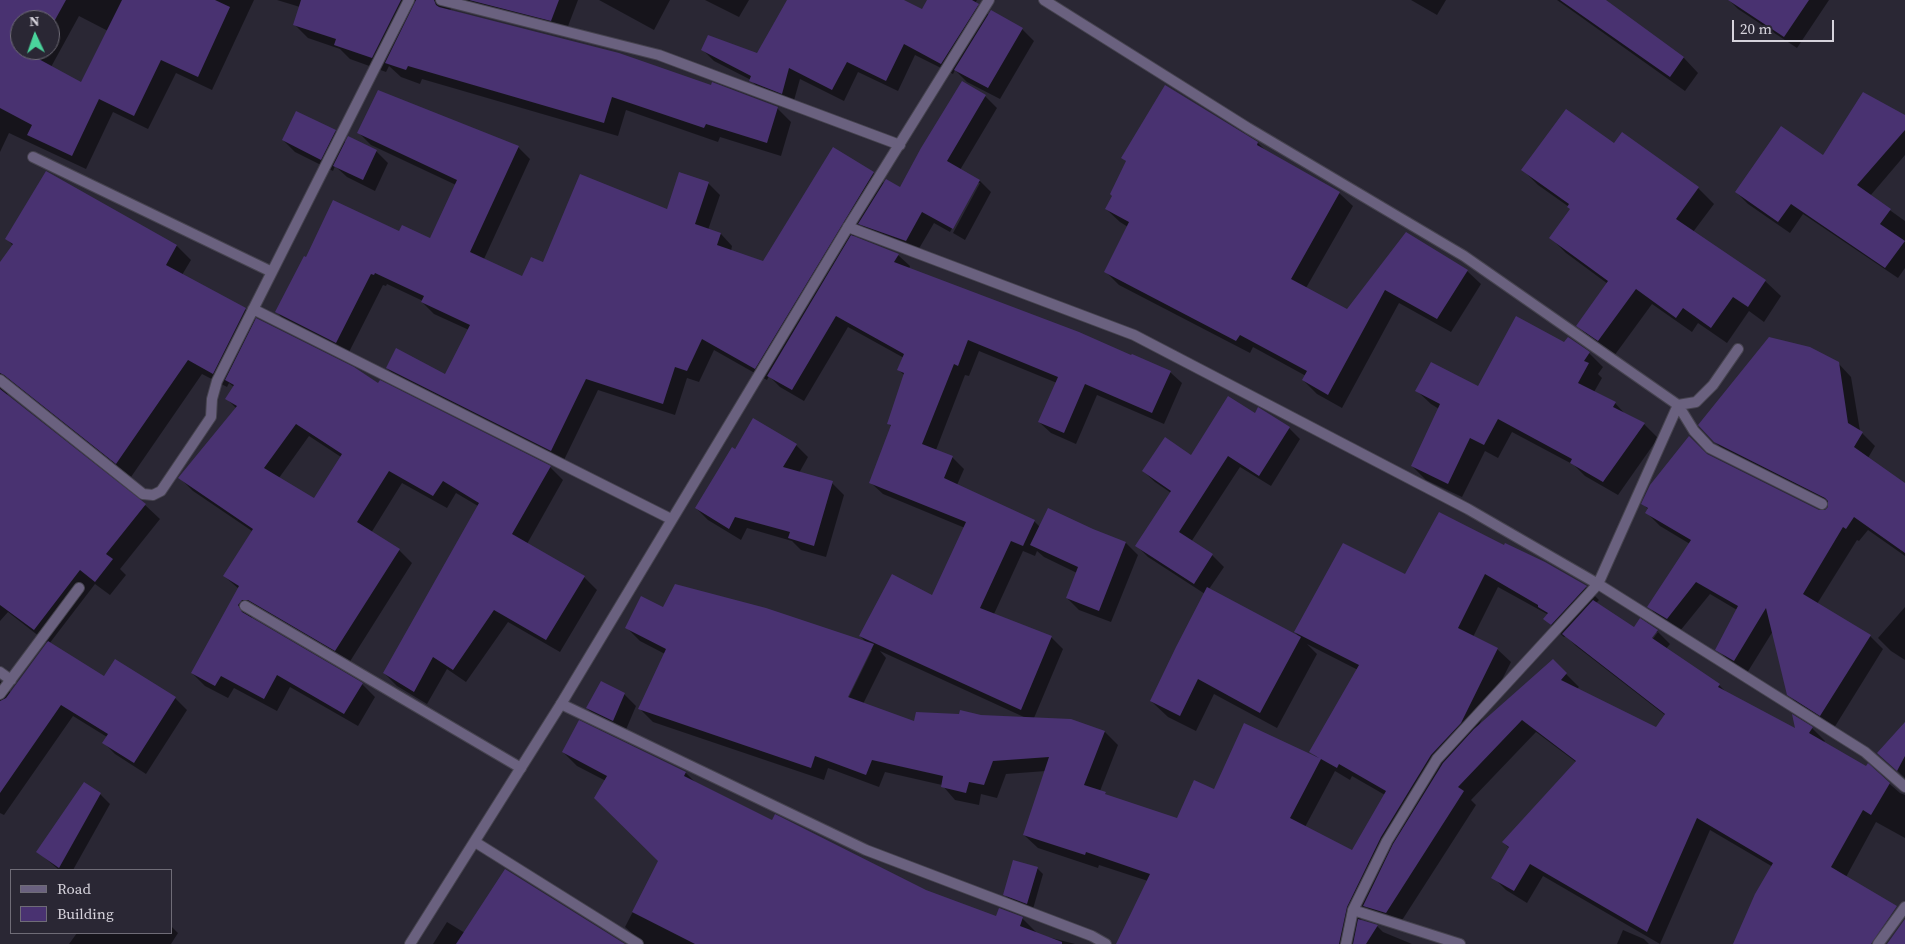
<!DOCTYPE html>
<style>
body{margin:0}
#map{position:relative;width:1905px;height:944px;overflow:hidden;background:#2a2734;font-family:"Source Serif 4",serif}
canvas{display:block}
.legend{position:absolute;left:10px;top:869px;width:162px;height:65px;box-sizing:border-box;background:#2a2734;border:1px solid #6f6c77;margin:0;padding:6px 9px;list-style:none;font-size:15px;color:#d6d3dc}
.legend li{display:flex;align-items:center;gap:10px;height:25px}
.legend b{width:25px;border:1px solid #6f6c77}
.north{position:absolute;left:10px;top:10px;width:50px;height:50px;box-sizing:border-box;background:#2a2734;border:1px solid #6f6c77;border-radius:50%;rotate:357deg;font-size:14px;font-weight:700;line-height:20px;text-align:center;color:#d6d3dc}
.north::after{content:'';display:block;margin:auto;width:18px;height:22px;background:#4ad49c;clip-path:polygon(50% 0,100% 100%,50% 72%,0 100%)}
.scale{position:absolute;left:1732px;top:20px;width:102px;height:22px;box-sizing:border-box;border:2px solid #d6d3dc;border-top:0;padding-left:6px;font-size:15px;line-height:18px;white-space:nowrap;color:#d6d3dc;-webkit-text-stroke:4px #2a2734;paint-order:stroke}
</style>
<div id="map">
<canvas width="1905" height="944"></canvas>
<ul class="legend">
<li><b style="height:6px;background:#6a617f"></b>Road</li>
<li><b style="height:14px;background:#493271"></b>Building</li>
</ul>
<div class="north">N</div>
<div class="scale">20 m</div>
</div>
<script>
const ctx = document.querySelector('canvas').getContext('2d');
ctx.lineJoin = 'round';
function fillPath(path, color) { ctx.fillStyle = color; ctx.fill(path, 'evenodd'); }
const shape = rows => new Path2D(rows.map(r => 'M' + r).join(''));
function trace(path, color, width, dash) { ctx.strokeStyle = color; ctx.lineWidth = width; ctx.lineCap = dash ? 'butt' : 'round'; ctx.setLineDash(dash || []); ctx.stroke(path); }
const shadow = shape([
 [0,0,254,0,212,90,176,73,148,129,113,112,86,169,9,133,0,152],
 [79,16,108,31,82,84,51,67],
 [20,20,50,20,50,50,20,50],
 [277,0,578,0,565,34,453,7,450,10,777,108,791,122,781,156,720,137,718,142,626,110,618,136,422,79,420,84,401,77,389,66,386,72,350,59,340,49,308,38,294,24,300,7],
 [599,0,670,0,654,30],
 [705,0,749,0,739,17],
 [788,0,901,0,922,11,929,0,977,0,975,3,989,15,1022,29,1034,41,1000,99,967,82,955,70,953,74,915,55,898,91,858,72,844,101,800,79,793,104,762,92,751,80,714,61,703,50,758,54],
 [1411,0,1446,0,1437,15],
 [1557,0,1605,0,1684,58,1698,73,1685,91],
 [1729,0,1829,0,1797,48,1738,9],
 [963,83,985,96,997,108,960,170,980,181,991,192,965,240,953,233,980,183,977,183,950,232,934,223,917,252,871,235,861,225,853,238,898,255,910,266,909,269,1170,372,1182,383,1164,424,1097,395,1076,444,1051,433,1039,422,1057,383,979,351,969,376,965,375,936,450,952,457,964,469,957,485,1034,521,1040,527,1093,530,1126,543,1138,555,1111,622,1079,610,1067,598,1077,573,1044,557,1037,551,1035,556,1023,551,994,614,1051,637,1063,649,1034,718,1070,720,1105,732,1118,745,1100,791,1109,797,1178,820,1214,791,1317,758,1311,752,1358,670,1307,644,1317,654,1277,728,1214,694,1196,731,1168,717,1151,701,1205,594,1148,557,1137,546,1171,493,1155,482,1143,471,1191,457,1256,415,1289,428,1300,439,1271,486,1240,467,1191,542,1212,555,1224,567,1209,589,1301,639,1295,632,1405,576,1440,514,1586,587,1599,600,1596,603,1634,628,1640,620,1657,631,1670,644,1666,649,1719,685,1728,694,1797,730,1812,728,1825,741,1823,743,1866,767,1868,765,1900,793,1905,795,1905,838,1876,822,1846,877,1869,944,1735,944,1773,867,1710,830,1660,944,1543,876,1527,903,1506,890,1493,877,1510,849,1503,842,1576,762,1536,732,1471,800,1476,805,1399,925,1377,918,1366,907,1360,921,1377,926,1383,932,1412,944,1117,944,1148,881,1099,865,1098,868,1038,848,1024,835,1046,771,1006,774,997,798,981,794,979,805,955,800,942,785,885,772,879,787,828,768,824,780,653,722,640,709,665,654,640,641,627,628,664,609,867,643,860,636,933,597,965,528,883,494,871,483,892,427,888,423,905,376,899,370,904,358,848,327,804,401,780,387,769,376,767,380,714,350,699,382,687,378,675,415,598,390,563,462,399,380,387,368,446,376,469,330,434,314,422,302,423,301,387,284,386,286,383,285,348,354,288,324,277,312,399,233,430,240,456,185,371,145,359,133,518,147,530,159,484,259,523,278,544,264,668,210,708,183,720,195,708,230,721,234,732,246,731,251,764,263,874,173,885,184,900,189],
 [1498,587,1547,614,1548,615,1545,619,1558,632,1564,637,1566,636,1576,646,1665,715,1657,728,1577,689,1579,687,1553,661,1478,727,1511,662,1497,649,1473,637],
 [1655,632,1658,632,1649,644],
 [869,650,872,650,846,703,844,702],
 [880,651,1026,718,981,716,915,722,863,704,886,658],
 [1335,771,1350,780,1352,776,1385,795,1352,852,1305,827],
 [1165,87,1258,143,1266,151,1339,193,1353,206,1306,288,1347,311,1406,233,1467,271,1481,284,1451,332,1399,303,1342,408,1317,394,1303,380,1306,376,1253,347,1250,353,1119,285,1106,272,1128,227,1120,222,1106,209,1113,196,1127,162,1123,158],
 [1905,117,1905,155,1870,196,1905,221,1905,268,1898,278,1803,214,1790,233,1748,204,1736,192,1823,156],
 [335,131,346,143,376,151,388,163,375,191,347,177,335,166,333,171,295,152,283,140],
 [1622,133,1698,188,1714,204,1693,232,1765,281,1781,296,1764,322,1749,311,1727,343,1698,323,1692,332,1652,304,1614,356,1593,341,1578,326,1608,284,1566,253,1551,238,1572,209,1538,185,1523,170,1614,145],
 [46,172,177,246,191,260,182,275,245,309,257,321,379,385,550,467,563,480,527,544,584,577,597,590,560,652,508,622,466,682,447,669,427,704,397,686,384,673,478,506,456,493,447,508,402,483,371,533,399,550,412,563,349,663,255,612,251,619,362,684,375,697,358,726,290,687,277,711,234,688,228,698,205,686,192,673,239,589,224,576,252,531,193,491,180,478,236,408,227,399,234,387,229,383,227,387,202,374,131,477,20,389,13,387,8,391,7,396,145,505,160,519,120,569,126,575,110,595,95,584,49,644,8,612,0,621,0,264,13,246,7,239],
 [309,436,341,457,314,500,279,478],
 [1568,339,1589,353,1603,367,1598,374,1602,378,1594,392,1615,403,1626,415,1644,424,1658,438,1618,495,1585,476,1574,465,1512,432,1498,458,1485,451,1462,497,1426,480,1412,466,1439,409,1431,404,1417,391,1478,388,1565,344],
 [1838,363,1851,377,1860,431,1875,446,1868,458,1905,484,1905,556,1868,530,1859,541,1857,540,1817,604,1870,636,1883,649,1834,728,1802,708,1788,694,1773,631,1747,673,1730,662,1717,649,1737,610,1710,594,1680,631,1662,620,1649,607,1690,544,1660,526,1647,513,1649,510,1643,504,1707,456,1819,511,1826,511,1830,506,1729,455,1715,442],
 [754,420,796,445,808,457,799,473,832,483,844,495,826,557,801,550,792,541,747,528,741,540,708,520,696,508],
 [1905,607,1905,660,1891,651,1878,638],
 [115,660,175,698,187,710,146,774,115,754,104,743,107,737,73,716,4,815,0,813,0,681,11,693,104,678],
 [624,694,636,706,625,732,599,720,587,708],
 [1905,724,1905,778,1879,753],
 [563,752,686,773,696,783,772,822,926,891,997,918,1022,918,1036,932,1036,934,1075,944,644,944,625,927,659,861,606,781,577,766],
 [100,794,110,804,73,870,59,870,38,852],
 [1014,861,1038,869,1043,874,1033,909,1010,900,1004,894],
 [447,922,465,933,623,944,433,944],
 [171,926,178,933,171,944,69,944,77,933,171,933],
 [1623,930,1644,939,1649,944,1617,944]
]);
const building = shape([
 [0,0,66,0,50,29,50,20,20,20,20,50,39,50,35,57,81,82,122,0,215,0,230,7,198,77,161,60,134,116,99,99,72,156,27,135,32,125,0,108],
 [301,0,401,0,372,58,334,45,336,39,293,25],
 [416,0,434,0,436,5,439,7,619,53,711,85,712,82,778,107,767,143,706,124,704,128,612,97,604,123,408,66,406,70,385,63],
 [469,0,559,0,551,21],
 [787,0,904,0,922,9,927,0,972,0,979,4,941,64,904,44,886,81,847,62,832,90,789,68,782,94,749,81,751,76,701,50,708,35,757,53],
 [1560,0,1606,0,1684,57,1670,77],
 [1728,0,1809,0,1784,37],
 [991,10,1023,28,988,88,954,70],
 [962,81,986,95,947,161,980,180,953,229,922,212,906,241,858,224,886,179,900,187,921,148],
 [1165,85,1258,142,1257,145,1340,192,1291,279,1347,309,1406,232,1468,270,1437,319,1385,290,1328,395,1302,380,1307,371,1240,335,1236,341,1104,272,1129,222,1105,209,1112,196,1110,194,1126,161,1121,158],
 [378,90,519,146,470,252,522,276,531,257,543,262,580,174,667,209,679,172,709,182,695,224,721,233,717,245,763,261,833,147,874,172,755,369,702,339,687,371,675,367,663,404,586,379,551,451,386,368,396,348,445,374,470,325,421,302,424,296,375,273,374,275,371,274,336,343,275,312,304,256,306,257,333,200,399,231,402,225,430,238,457,180,357,133],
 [1863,92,1905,115,1905,130,1857,185,1891,209,1880,224,1905,241,1885,268,1791,204,1778,222,1735,192,1781,126,1823,155],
 [1566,109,1614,143,1622,132,1699,187,1676,219,1766,280,1748,307,1733,297,1711,328,1683,308,1676,318,1636,289,1598,341,1576,326,1608,281,1549,238,1570,209,1567,207,1569,204,1521,170],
 [296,111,336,130,321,160,282,140],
 [348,136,377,150,363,180,333,166],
 [46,171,177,245,166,265,246,308,213,374,188,360,116,464,4,375,0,373,0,262,13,244,5,239],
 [851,235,899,254,894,262,1079,332,1131,355,1132,354,1171,371,1152,413,1085,384,1064,433,1038,422,1058,377,968,340,958,366,954,364,922,444,953,456,944,478,1035,520,1023,546,1011,541,980,608,1052,636,1021,710,859,636,892,574,932,595,966,522,869,483,891,425,887,424,904,373,897,370,904,354,836,316,792,390,767,376],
 [1516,316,1564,342,1568,337,1590,352,1584,361,1589,363,1578,383,1616,402,1613,407,1645,423,1603,482,1570,463,1572,459,1498,419,1484,445,1470,438,1448,484,1411,466,1440,404,1415,391,1431,362,1478,386],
 [256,318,354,367,378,383,380,380,551,466,512,534,585,576,546,640,494,610,453,670,433,657,414,692,383,673,479,503,443,481,433,496,389,471,357,522,400,549,335,651,248,600,242,600,238,605,242,612,363,683,344,714,277,675,264,699,221,676,215,686,191,673,239,586,223,576,253,529,178,478,237,406,225,399,234,385,225,380],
 [296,424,342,454,314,498,264,468],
 [1769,337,1810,347,1839,362,1848,423,1863,432,1854,447,1905,483,1905,553,1854,517,1846,529,1843,527,1803,594,1871,635,1820,716,1787,695,1766,608,1734,661,1715,650,1738,606,1696,582,1667,619,1647,607,1691,540,1645,513,1648,508,1641,504,1650,485,1689,436,1707,454,1819,510,1825,510,1828,507,1828,501,1825,498,1714,442,1698,425],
 [0,389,146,504,106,554,113,559,95,582,80,570,34,630,0,605],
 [1228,396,1255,413,1258,407,1290,427,1259,476,1228,456,1179,532,1213,554,1194,584,1135,546,1171,491,1142,471,1165,437,1191,455],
 [753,418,797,444,783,467,833,481,814,546,788,538,790,532,735,517,729,529,695,508,732,447,735,449],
 [1048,508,1093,529,1126,542,1099,611,1066,598,1078,567,1030,545],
 [1439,512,1504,545,1505,543,1545,562,1587,586,1551,625,1543,619,1548,613,1538,607,1538,605,1485,574,1458,628,1498,648,1461,723,1431,755,1381,837,1347,907,1339,944,1116,944,1150,874,1086,852,1085,855,1023,835,1049,757,993,761,984,785,969,782,966,793,941,787,943,776,872,760,866,775,815,756,811,768,638,709,666,649,625,628,641,596,663,607,675,584,766,608,874,644,848,697,914,721,916,712,959,714,960,710,981,715,1071,719,1105,731,1084,785,1106,792,1105,794,1177,818,1194,780,1214,789,1244,723,1319,758,1309,752,1359,665,1294,632,1343,543,1405,574],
 [1321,759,1337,768,1339,764,1386,791,1352,850,1290,818],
 [1207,587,1301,637,1260,713,1198,679,1180,716,1150,701,1176,647],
 [1593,600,1634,627,1640,618,1658,630,1652,638,1720,684,1718,687,1795,728,1792,714,1813,727,1809,733,1866,766,1868,763,1890,783,1871,815,1863,810,1831,867,1897,906,1871,944,1733,944,1755,894,1773,863,1697,818,1647,932,1530,864,1514,891,1491,878,1509,847,1502,842,1576,761,1522,720,1458,787,1464,791,1386,913,1363,906,1393,844,1443,763,1474,729,1553,659,1567,673,1561,680,1656,727,1665,714,1562,634],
 [48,641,104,676,115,659,176,697,134,763,102,743,108,734,61,705,0,793,0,701,6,698],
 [601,681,625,693,613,721,586,708],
 [579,720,686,772,684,776,772,820,775,814,926,890,996,916,999,908,1023,917,1020,926,1062,942,1062,944,695,944,632,912,658,861,594,798,607,776,562,752],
 [1905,722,1905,756,1897,771,1877,753],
 [84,782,101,793,59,868,36,852],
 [1013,860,1038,867,1027,904,1003,895],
 [505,869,625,944,456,944],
 [1358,919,1378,925,1366,944,1353,944],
 [1905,919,1905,944,1887,944]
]);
const minor = shape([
 [441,0,659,55,900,145],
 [1044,0,1248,128,1464,256,1678,405,1694,431,1710,448,1822,504],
 [33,157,272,272],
 [848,227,1134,335,1468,509,1598,584,1865,752,1905,787],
 [253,309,671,519],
 [0,380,143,494,153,495,161,491,211,417,212,399,217,381,409,0],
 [1678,405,1696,402,1713,385,1738,349],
 [245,606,521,768],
 [0,672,11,680],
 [0,694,79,588],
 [561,704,866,850,1092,936,1106,944],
 [475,842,638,944],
 [1353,910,1460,944],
 [1346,944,1353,910,1387,841,1437,759,1598,584,1678,405],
 [1878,944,1905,907]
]);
const tertiary = shape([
 [410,944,561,704,848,227,989,0]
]);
fillPath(shadow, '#0007');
fillPath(building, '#493271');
trace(minor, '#46434f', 12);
trace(tertiary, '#46434f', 12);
trace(minor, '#6a617f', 10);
trace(tertiary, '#6a617f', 10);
</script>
